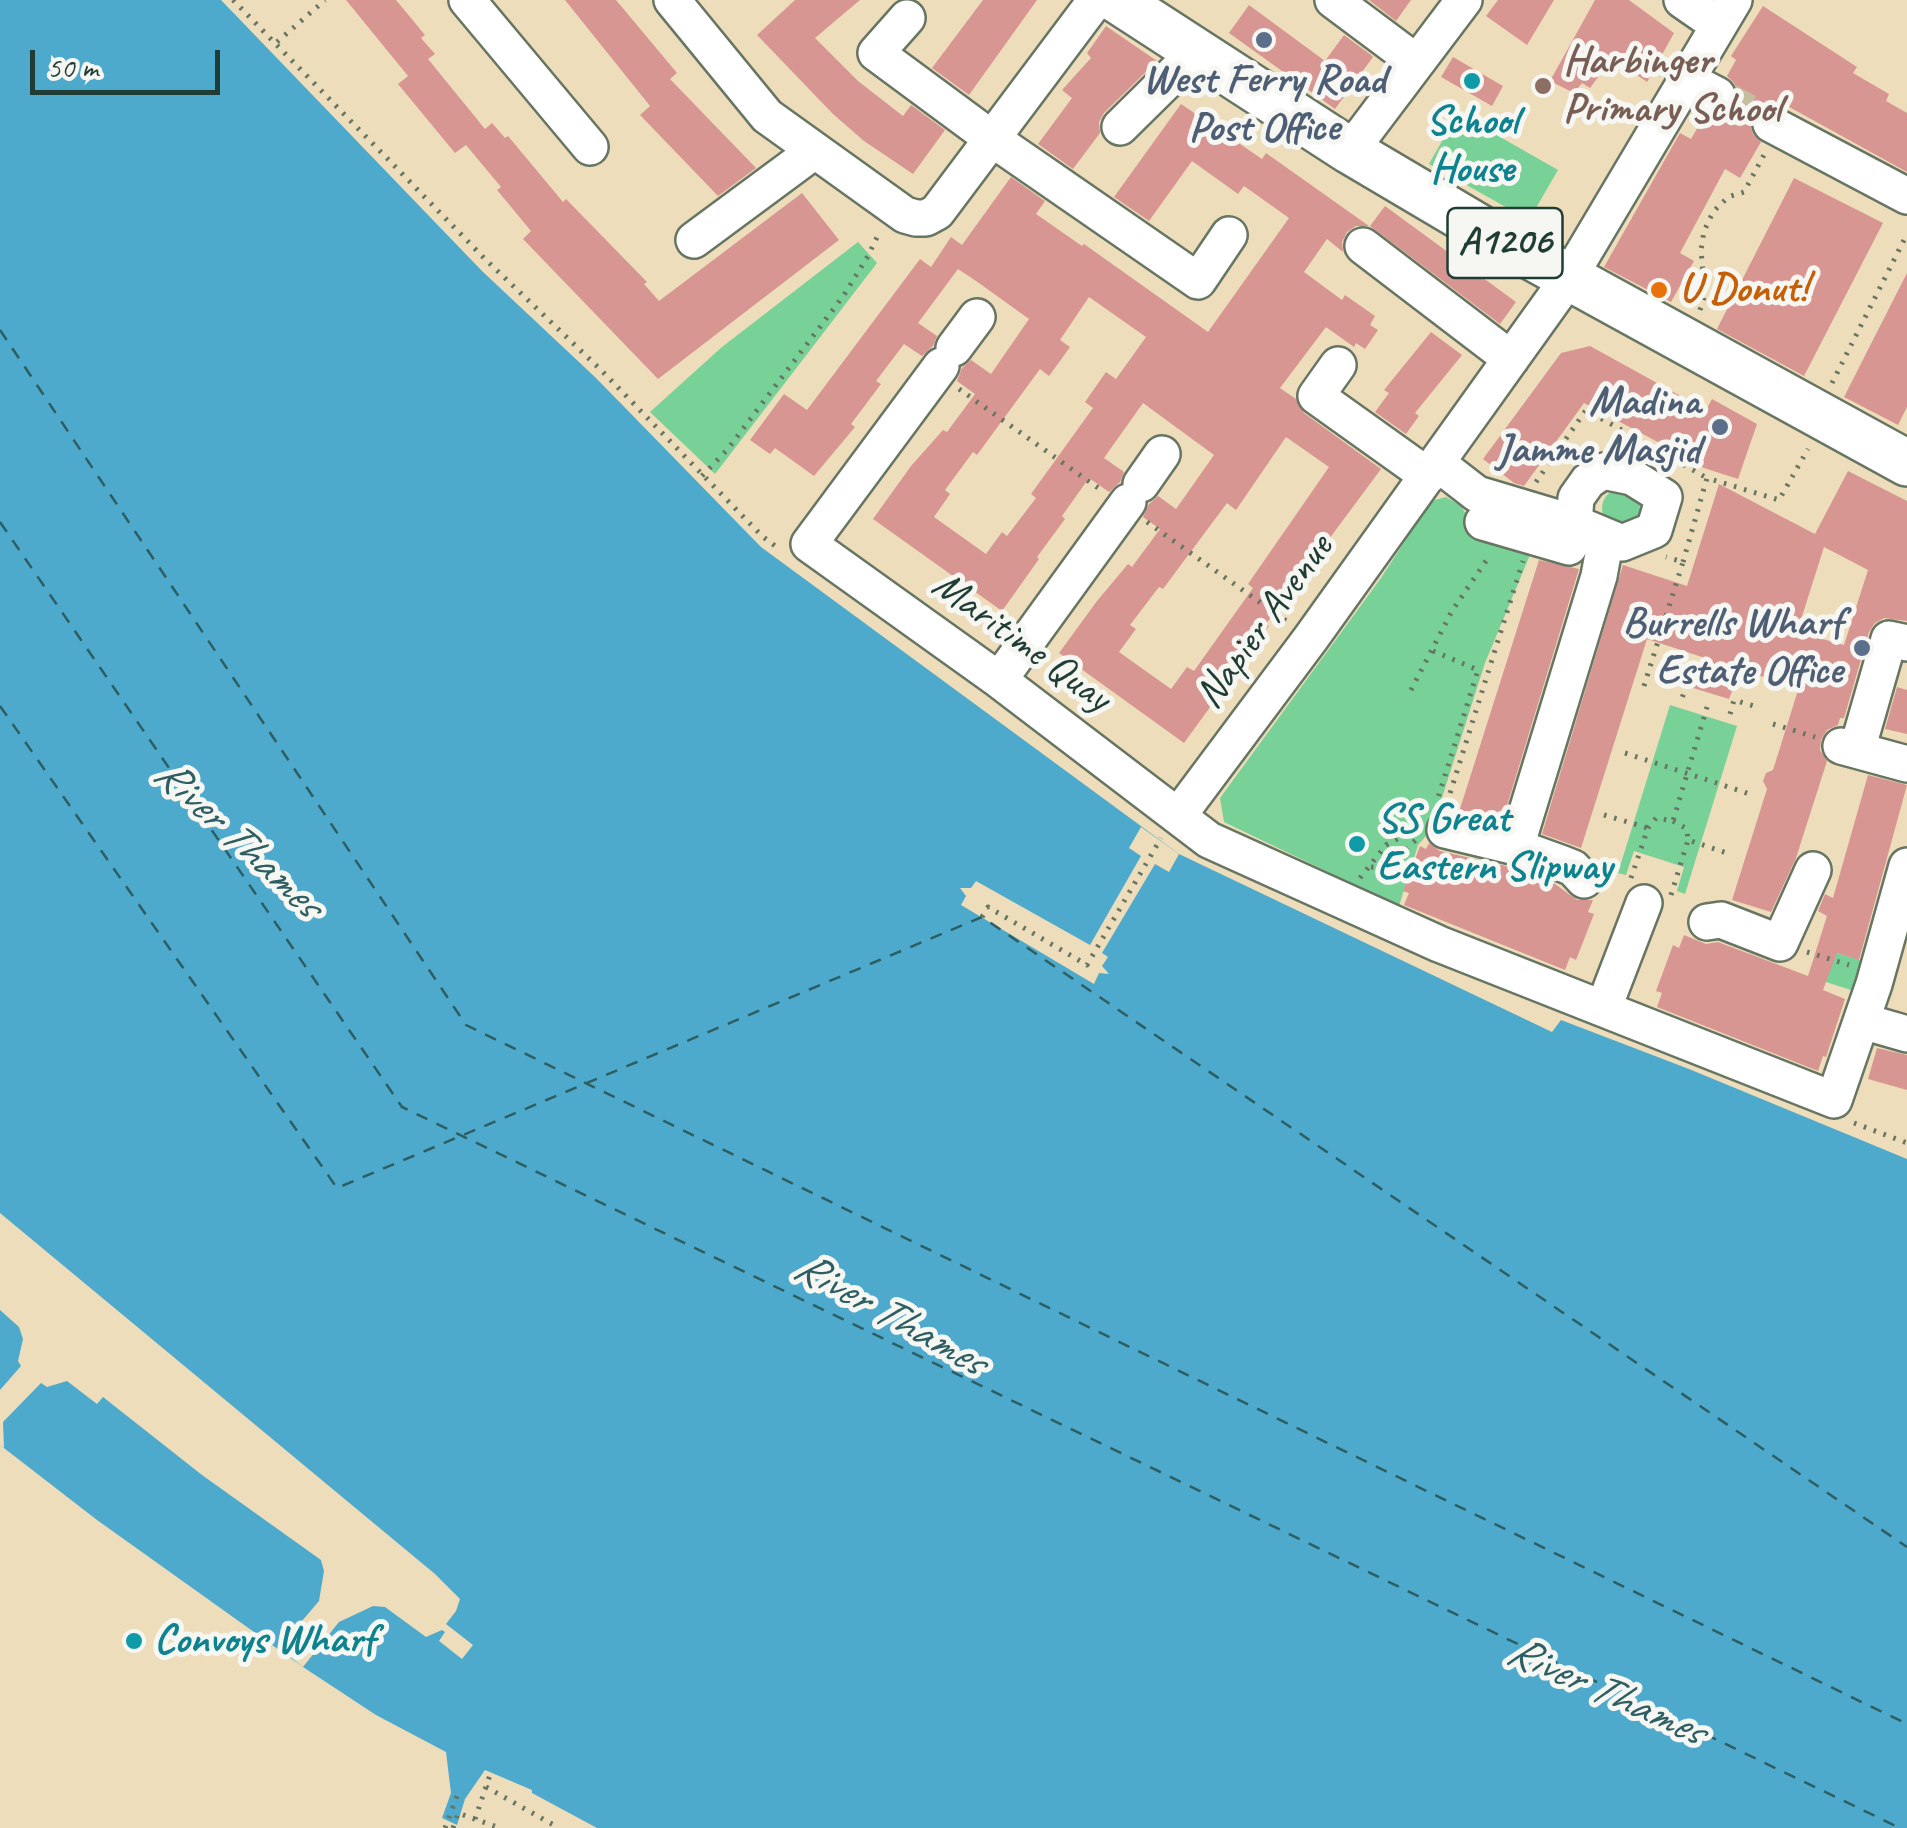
<!DOCTYPE html>
<style>
body{margin:0}
#map{position:relative;width:1907px;height:1828px;overflow:hidden;background:#edddba;font-family:Caveat,sans-serif}
canvas{display:block}
.scale{position:absolute;left:30px;top:50px;width:190px;height:45px;box-sizing:border-box;border:5px solid #1f3d34;border-top:0;padding-left:12px;font-size:30px;line-height:35px;white-space:nowrap;color:#1f3d34;-webkit-text-stroke:8px #f6f6f2;paint-order:stroke}
</style>
<div id="map">
<canvas width="1907" height="1828"></canvas>
<div class="scale">50 m</div>
</div>
<script>
const ctx = document.querySelector('canvas').getContext('2d');
ctx.lineJoin = 'round';
function fillPath(path, color) { ctx.fillStyle = color; ctx.fill(path, 'evenodd'); }
const shape = rows => new Path2D(rows.map(r => 'M' + r).join(''));
function trace(path, color, width, dash) { ctx.strokeStyle = color; ctx.lineWidth = width; ctx.lineCap = dash ? 'butt' : 'round'; ctx.setLineDash(dash || []); ctx.stroke(path); }
function label(font, color, halo, rows, align = 'center') {
  ctx.font = font + ' Caveat,sans-serif'; ctx.lineWidth = 10; ctx.setLineDash([]); ctx.textBaseline = 'middle'; ctx.strokeStyle = halo; ctx.fillStyle = color; for (const [text, x, y, turn = 0] of rows) {
    ctx.save(); ctx.translate(x, y); ctx.rotate((+turn || 0) * Math.PI / 180); ctx.textAlign = isNaN(turn) ? turn : align; if (halo) ctx.strokeText(text, 0, 0); ctx.fillText(text, 0, 0); ctx.restore();
  }
}
const green = shape([
 [1458,113,1558,170,1529,220,1429,164],
 [858,242,877,263,715,474,650,412,722,347],
 '1602 508a19 19 0 1 1 38 0a19 19 0 1 1-38 0Z',
 [1446,497,1461,506,1474,527,1532,550,1485,663,1432,829,1418,845,1399,906,1224,822,1220,798,1381,578,1431,501],
 [1670,705,1737,726,1685,894,1677,891,1684,867,1634,851,1626,875,1618,873],
 [1817,947,1860,960,1854,991,1826,982]
]);
const water = shape([
 [0,0,221,0,482,271,596,378,761,547,1179,854,1552,1032,1561,1020,1689,1069,1907,1159,1907,1828,597,1828,532,1793,532,1790,485,1770,465,1799,457,1825,442,1818,451,1793,446,1752,376,1715,303,1667,97,1520,0,1445]
]);
const pier = shape([
 [1141,827,1179,854,1169,872,1155,864,1102,953,1108,957,1102,966,1109,974,1099,973,1094,984,961,905,966,896,960,888,971,888,976,881,1090,945,1141,856,1129,848],
 [0,1213,435,1574,460,1599,456,1611,446,1624,473,1645,462,1659,439,1641,445,1632,442,1630,426,1637,385,1607,373,1606,339,1622,303,1667,279,1648,319,1601,324,1571,321,1560,202,1475,103,1397,97,1404,67,1381,47,1387,41,1383,3,1422,4,1448,0,1445,0,1390,21,1366,18,1361,23,1339,19,1327,0,1310]
]);
const ferry = shape([
 [0,330,466,1025,1907,1724],
 [0,522,402,1107,1900,1828],
 [0,706,337,1188,982,917,1907,1547]
]);
const building = shape([
 [346,0,396,0,425,35,421,38,435,54,428,59,485,129,492,123,505,138,508,136,563,202,566,199,647,282,644,284,659,301,802,193,839,240,658,379,523,239,531,231,497,190,501,187,466,145,455,153,398,84,408,76],
 [565,0,616,0,677,73,670,79,756,168,718,196,640,115,650,106],
 [795,0,860,0,815,38,858,81,903,116,911,105,945,130,913,174,864,141,833,114,757,35],
 [983,0,1037,0,969,95,932,68],
 [1369,0,1411,0,1396,21],
 [1498,0,1554,0,1527,45,1486,16],
 [1595,0,1629,0,1674,33,1647,82,1612,58,1590,88,1582,83,1574,93,1550,81],
 [1249,5,1325,61,1344,35,1371,55,1373,57,1335,109,1229,33],
 [1763,6,1857,67,1853,73,1889,94,1886,101,1907,113,1907,172,1782,103,1761,106,1753,113,1750,124,1753,134,1761,142,1740,178,1725,169,1680,253,1694,261,1671,302,1604,267,1680,133,1691,139,1706,113,1719,116,1735,106,1738,93,1734,83,1727,76,1736,60,1731,56],
 [1106,26,1157,61,1104,113,1099,122,1100,133,1073,169,1038,144,1072,98,1062,90,1091,58,1087,53],
 [1453,57,1503,86,1492,106,1441,77],
 [1181,104,1262,159,1266,153,1369,226,1356,226,1347,232,1342,242,1343,252,1327,239,1304,272,1342,300,1345,295,1375,316,1370,325,1378,330,1365,349,1356,343,1354,347,1326,327,1280,388,1296,399,1304,413,1381,469,1266,624,1269,626,1184,743,1059,653,1097,601,1128,564,1132,567,1160,529,1143,517,1149,504,1158,496,1176,509,1214,455,1143,403,1104,458,1124,472,1120,482,1109,492,1089,478,1062,516,1065,519,1037,557,1039,559,1002,611,873,519,911,466,943,430,947,432,975,394,957,381,962,368,971,360,991,374,1029,319,979,283,958,269,918,323,937,336,933,346,922,356,904,344,876,381,881,384,851,424,855,427,814,476,775,448,770,454,750,440,784,394,807,410,920,259,931,267,951,237,962,245,1011,177,1045,201,1036,214,1082,246,1084,244,1208,332,1289,218,1244,186,1238,194,1192,161,1149,221,1114,197],
 [1089,297,1146,337,1116,379,1106,372,1085,402,1093,408,1031,494,1036,498,1007,536,1002,532,986,554,934,517,950,494,945,490,973,452,977,455,1040,369,1049,376,1060,361,1070,347,1060,340],
 [1286,437,1329,467,1248,584,1253,588,1194,671,1187,667,1171,689,1119,652,1136,629,1130,625,1159,587,1163,589,1227,503,1236,510],
 [1794,178,1883,223,1804,376,1717,329],
 [1385,206,1516,302,1500,324,1370,226],
 [1907,273,1907,407,1898,425,1844,397],
 [1431,332,1462,355,1415,413,1419,416,1406,434,1375,412,1389,393,1384,390],
 [1590,346,1706,410,1712,399,1757,424,1738,479,1701,467,1703,459,1690,459,1584,403,1524,486,1514,483,1483,459,1561,353],
 [1848,471,1907,501,1907,621,1884,618,1875,623,1869,632,1844,718,1840,718,1838,725,1827,730,1821,740,1820,750,1827,761,1796,858,1771,912,1732,900,1767,789,1763,781,1766,773,1773,770,1799,687,1750,673,1745,686,1735,683,1729,699,1693,688,1702,657,1647,639,1581,848,1542,834,1623,565,1687,586,1719,484,1815,534],
 [1824,547,1868,570,1844,645,1797,632],
 [1539,560,1579,569,1502,822,1459,812],
 [1897,687,1907,690,1907,734,1885,729],
 [1868,775,1907,785,1859,960,1837,953,1823,990,1845,999,1826,1057,1823,1056,1818,1071,1657,1007,1662,993,1656,991,1673,945,1679,948,1684,935,1706,944,1718,942,1808,976,1827,916,1818,911,1825,894,1833,898],
 [1429,843,1440,851,1510,867,1555,884,1577,900,1593,900,1588,912,1594,914,1576,960,1570,957,1565,970,1404,905,1409,893,1403,891,1420,846,1426,849],
 [1877,1048,1907,1055,1907,1090,1868,1079]
]);
const minorTunnel = shape([
 [1717,95,1771,124]
]);
const path = shape([
 [233,0,485,259,601,370,762,536,779,549],
 [277,42,325,0],
 [1700,310,1705,295,1701,250,1704,231,1713,212,1728,197,1744,192,1765,153],
 [1832,383,1907,234],
 [959,389,1101,490],
 [702,476,727,450,844,295,868,256,879,233],
 [1536,482,1586,410,1707,478],
 [1147,522,1289,623],
 [1683,562,1707,478,1779,500,1808,449],
 [1433,651,1478,670,1437,801],
 [1667,678,1687,685,1682,698],
 [1644,686,1683,562,1666,557],
 [1411,690,1452,611,1490,555],
 [1730,714,1734,700,1754,706],
 [1773,724,1815,737],
 [1625,753,1750,794],
 [1447,803,1523,561],
 [1604,815,1648,828],
 [1673,821,1687,829,1688,840,1730,854],
 [1371,867,1385,868,1418,838],
 [1360,878,1386,845,1419,827],
 [1631,878,1648,828,1656,818,1673,821,1707,707],
 [1671,895,1688,840],
 [982,917,988,907,1087,965,1161,838],
 [1807,952,1849,965],
 [1854,1123,1907,1143],
 [486,1787,559,1828],
 [475,1819,490,1775],
 [445,1828,457,1796],
 [453,1828,458,1813,500,1828]
]);
const minor = shape([
 [467,0,590,147],
 [672,0,767,116,905,215,916,218,926,218,937,212,1096,0],
 [1333,0,1416,62],
 [1682,0,1718,25],
 [907,18,876,53,991,138,1198,281,1229,235],
 [1686,79,1717,95],
 [1771,124,1907,196],
 [1120,127,1195,53],
 [1350,151,1464,0],
 [694,240,813,152],
 [1363,246,1511,359],
 [954,348,977,317],
 [1338,365,1316,396,1428,476],
 [941,366,809,544,999,680,1209,840,1439,944,1834,1100,1874,984,1907,866],
 [1437,463,1477,494,1574,523,1576,498,1588,481,1603,471,1632,477,1664,497,1654,530,1622,543,1574,523],
 [1141,484,1162,454],
 [1483,522,1569,547],
 [999,680,1128,502],
 [1841,746,1907,764],
 [1857,750,1889,639,1907,643],
 [1178,816,1311,638,1568,279,1734,0],
 [1445,830,1516,847,1563,864,1573,868,1584,880],
 [1516,847,1599,576,1606,538],
 [1707,922,1721,920,1780,943,1813,870],
 [1604,1007,1644,903],
 [1862,1021,1907,1034]
]);
const major = shape([
 [1117,0,1350,151,1492,235,1907,463]
]);
const markers = [
 [1264,40,10,"#5c6f8a"],
 [1472,81,10,"#0f9aa8"],
 [1543,86,10,"#8d6e63"],
 [1659,290,10,"#e8710a"],
 [1720,427,10,"#5c6f8a"],
 [1862,648,10,"#5c6f8a"],
 [1357,844,10,"#0f9aa8"],
 [134,1641,10,"#0f9aa8"]
];
const shields = [
 [1505,243,115]
];
const shieldNames = [
 ["A1206",1505,243]
];
const educationNames = [
 ["Harbinger",1563,62],
 ["Primary School",1563,110]
];
const serviceNames = [
 ["West Ferry Road",1264,81,"center"],
 ["Post Office",1264,129,"center"],
 ["Madina",1700,403],
 ["Jamme Masjid",1700,451],
 ["Burrells Wharf",1842,624],
 ["Estate Office",1842,672]
];
const cultureNames = [
 ["School",1472,122,"center"],
 ["House",1472,170,"center"],
 ["SS Great",1377,820],
 ["Eastern Slipway",1377,868],
 ["Convoys Wharf",154,1641]
];
const foodNames = [
 ["U Donut!",1679,290]
];
const streetNames = [
 ["Napier Avenue",1265,622,-54],
 ["Maritime Quay",1021,642,36]
];
const waterNames = [
 ["River Thames",237,839,43],
 ["River Thames",889,1315,29],
 ["River Thames",1605,1692,24]
];
fillPath(green, '#78d197');
fillPath(water, '#4eaacc');
fillPath(pier, '#edddba');
trace(ferry, '#2d5e62', 2.5, [12, 10]);
fillPath(building, '#d89693');
trace(minorTunnel, '#c4bd9f', 35, [35, 18]);
trace(minor, '#677563', 40);
trace(major, '#677563', 50);
trace(path, '#677563', 5, [2.5, 8]);
trace(minor, '#fff', 35);
trace(major, '#fff', 45);
for (const [x, y, r, color] of markers) { const dot = new Path2D(); dot.arc(x, y, r, 0, 2 * Math.PI); ctx.fillStyle = color; ctx.fill(dot); trace(dot, '#f6f6f2', 4); }
for (const [x, y, w] of shields) { const box = new Path2D(); box.roundRect(x - w / 2, y - 35, w, 70, 8); ctx.fillStyle = '#f6f6f2'; ctx.fill(box); trace(box, '#1f3d34', 2.5); }
label('bold 40px', '#1f3d34', null, shieldNames);
label('bold 42px', '#785e54', '#f6f6f2', educationNames, 'left');
label('bold 42px', '#4e5e75', '#f6f6f2', serviceNames, 'right');
label('bold 42px', '#0d838f', '#f6f6f2', cultureNames, 'left');
label('bold 42px', '#c56008', '#f6f6f2', foodNames, 'left');
label('42px', '#1f3d34', '#f6f6f2', streetNames);
label('italic 45px', '#2d5e62', '#f6f6f2', waterNames);
</script>
